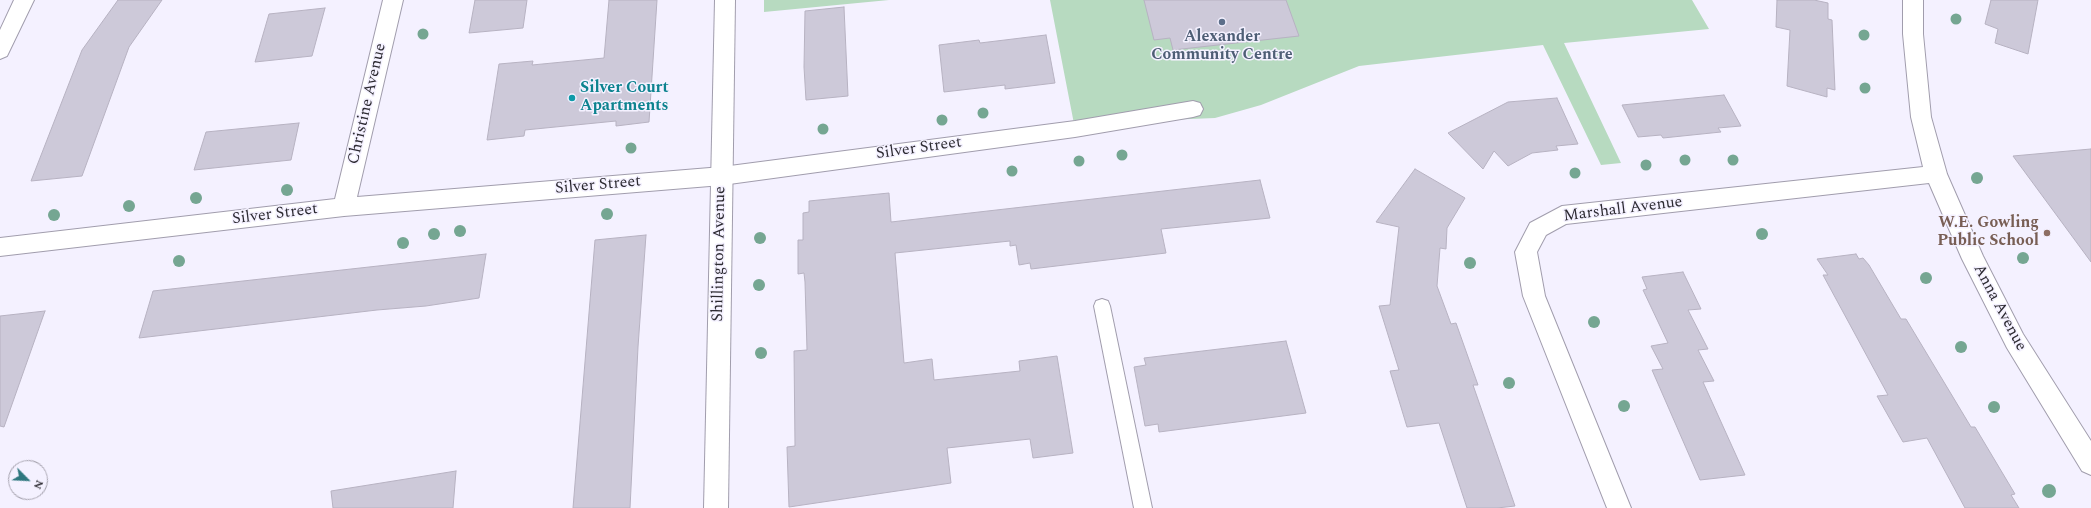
<!DOCTYPE html>
<style>
body{margin:0}
#map{position:relative;width:2091px;height:508px;overflow:hidden;background:#f4f1ff;font-family:Spectral,serif}
canvas{display:block}
.north{position:absolute;left:8px;top:460px;width:40px;height:40px;box-sizing:border-box;background:#f4f1ff;border:1px solid #a4a1ad;border-radius:50%;rotate:114deg;font-size:11px;font-weight:700;line-height:16px;text-align:center;color:#2c2a31}
.north::after{content:'';display:block;margin:auto;width:14px;height:18px;background:#2e777e;clip-path:polygon(50% 0,100% 100%,50% 72%,0 100%)}
</style>
<div id="map">
<canvas width="2091" height="508"></canvas>
<div class="north">N</div>
</div>
<script>
const ctx = document.querySelector('canvas').getContext('2d');
ctx.lineJoin = 'round';
function fillPath(path, color) { ctx.fillStyle = color; ctx.fill(path, 'evenodd'); }
const shape = rows => new Path2D(rows.map(r => 'M' + r).join(''));
function trace(path, color, width, dash) { ctx.strokeStyle = color; ctx.lineWidth = width; ctx.lineCap = dash ? 'butt' : 'round'; ctx.setLineDash(dash || []); ctx.stroke(path); }
function label(font, color, halo, rows, align = 'center') {
  ctx.font = font + ' Spectral,serif'; ctx.lineWidth = 3; ctx.setLineDash([]); ctx.textBaseline = 'middle'; ctx.strokeStyle = halo; ctx.fillStyle = color; for (const [text, x, y, turn = 0] of rows) {
    ctx.save(); ctx.translate(x, y); ctx.rotate((+turn || 0) * Math.PI / 180); ctx.textAlign = isNaN(turn) ? turn : align; if (halo) ctx.strokeText(text, 0, 0); ctx.fillText(text, 0, 0); ctx.restore();
  }
}
const green = shape([
 [764,0,889,0,764,12],
 [1050,0,1692,0,1709,29,1564,43,1621,163,1601,165,1543,45,1359,66,1261,105,1215,118,1117,122,1075,129]
]);
const building = shape([
 [118,0,162,0,129,47,82,176,31,181,82,50,118,0],
 [475,0,527,0,523,28,469,33,475,0],
 [609,0,657,0,649,122,616,126,616,121,525,130,524,136,487,140,499,64,533,61,532,65,604,58,609,0],
 [1144,0,1286,0,1299,36,1173,50,1170,38,1154,40,1144,0],
 [1777,0,1814,0,1828,3,1828,19,1832,20,1835,90,1827,88,1827,97,1787,86,1790,30,1776,27,1777,0],
 [1991,0,2038,0,2028,54,1995,43,1998,29,1985,24,1991,0],
 [844,7,848,96,806,100,804,67,805,11,844,7],
 [325,8,312,56,255,62,269,14,325,8],
 [1046,35,1055,83,1005,89,1005,85,944,92,939,45,979,40,980,43,1046,35],
 [1724,95,1741,126,1718,128,1721,132,1663,138,1661,135,1638,137,1622,105,1724,95],
 [1557,98,1578,144,1556,146,1558,150,1532,153,1508,166,1494,151,1483,169,1448,133,1508,102,1557,98],
 [299,123,291,160,194,170,206,132,299,123],
 [2091,149,2091,262,2013,156,2091,149],
 [1415,169,1465,198,1447,228,1446,249,1440,248,1437,286,1451,324,1456,323,1478,385,1473,385,1515,506,1497,508,1467,508,1439,423,1407,427,1390,371,1399,370,1379,306,1390,305,1399,227,1376,222,1415,169],
 [1260,180,1270,218,1161,229,1166,253,1031,269,1030,263,1019,265,1016,245,1010,246,1010,241,895,253,904,363,932,359,934,380,1020,371,1019,361,1057,356,1073,453,1033,458,1030,439,947,448,951,483,789,507,787,447,795,446,794,351,807,350,805,282,804,273,798,274,798,240,803,240,803,213,809,212,809,201,889,193,891,222,1260,180],
 [646,235,638,347,630,508,573,508,595,240,646,235],
 [486,254,479,298,426,306,377,310,139,338,153,291,486,254],
 [1856,254,1859,259,1863,258,1869,265,1901,319,1906,319,1971,427,1975,427,2015,494,2011,495,2019,508,1965,508,1927,438,1903,442,1877,396,1888,395,1823,275,1828,275,1817,259,1856,254],
 [1683,272,1701,309,1688,310,1708,349,1698,350,1714,381,1703,382,1745,475,1700,480,1652,370,1663,369,1651,346,1668,343,1643,290,1647,289,1642,277,1683,272],
 [45,311,4,427,0,426,0,316,45,311],
 [1286,341,1306,413,1159,432,1158,424,1145,426,1134,367,1146,365,1144,358,1286,341],
 [456,471,453,508,333,508,331,491,456,471]
]);
const service = shape([
 [1102,299,1108,301,1110,306,1152,508,1134,508,1094,306,1096,301,1102,299]
]);
const minor = shape([
 [14,0,34,0,7,56,0,59,0,30,14,0],
 [383,0,403,0,357,197,722,167,1075,121,1193,101,1200,103,1203,109,1200,115,1193,117,1075,137,722,185,344,216,0,256,0,238,335,199,383,0],
 [1903,0,1923,0,1923,34,1931,117,1947,174,1983,256,2023,334,2091,441,2091,475,2082,471,2007,348,1962,259,1929,183,1566,224,1546,235,1537,252,1545,296,1631,508,1607,508,1523,296,1515,252,1530,223,1562,206,1923,167,1911,117,1903,34,1903,0]
]);
const tertiary = shape([
 [715,0,735,0,728,508,704,508,715,0]
]);
const trees = [
 [1956,19,5.5],
 [423,34,5.5],
 [1864,35,5.5],
 [1865,88,5.5],
 [983,113,5.5],
 [942,120,5.5],
 [823,129,5.5],
 [631,148,5.5],
 [1122,155,5.5],
 [1685,160,5.5],
 [1733,160,5.5],
 [1079,161,5.5],
 [1646,165,5.5],
 [1012,171,5.5],
 [1575,173,5.5],
 [1977,178,6],
 [287,190,6],
 [196,198,6],
 [129,206,6],
 [607,214,6],
 [54,215,6],
 [460,231,6],
 [434,234,6],
 [1762,234,6],
 [760,238,6],
 [403,243,6],
 [2023,258,6],
 [179,261,6],
 [1470,263,6],
 [1926,278,6],
 [759,285,6],
 [1594,322,6],
 [1961,347,6],
 [761,353,6],
 [1509,383,6],
 [1624,406,6],
 [1994,407,6],
 [2049,491,7]
];
const markers = [
 [1222,22,4,"#5c6f8a"],
 [572,98,4,"#0f9aa8"],
 [2047,233,4,"#8d6e63"]
];
const serviceNames = [
 ["Alexander",1222,38],
 ["Community Centre",1222,56]
];
const cultureNames = [
 ["Silver Court",580,89],
 ["Apartments",580,107]
];
const streetNames = [
 ["Christine Avenue",368,104,-77],
 ["Silver Street",919,149,-8],
 ["Silver Street",598,186,-5],
 ["Marshall Avenue",1623,210,-7],
 ["Silver Street",275,215,-7],
 ["Shillington Avenue",720,254,-89],
 ["Anna Avenue",1999,308,62]
];
const educationNames = [
 ["W.E. Gowling",2039,224],
 ["Public School",2039,242]
];
fillPath(green, '#b7dac0');
fillPath(building, '#cdc9d9');
trace(building, '#b7b2c2', 1);
trace(service, '#a19dad', 2);
trace(minor, '#a19dad', 2);
trace(tertiary, '#a19dad', 2);
fillPath(service, '#fff');
fillPath(minor, '#fff');
fillPath(tertiary, '#fff');
ctx.fillStyle = '#75a692';
for (const [x, y, r] of trees) { ctx.beginPath(); ctx.arc(x, y, r, 0, 2 * Math.PI); ctx.fill(); }
for (const [x, y, r, color] of markers) { const dot = new Path2D(); dot.arc(x, y, r, 0, 2 * Math.PI); ctx.fillStyle = color; ctx.fill(dot); trace(dot, '#f4f1ff', 1.5); }
label('bold 16px', '#4e5e75', '#f4f1ff', serviceNames);
label('bold 16px', '#0d838f', '#f4f1ff', cultureNames, 'left');
label('16px', '#2c2a31', '#f4f1ff', streetNames);
label('bold 16px', '#785e54', '#f4f1ff', educationNames, 'right');
</script>
